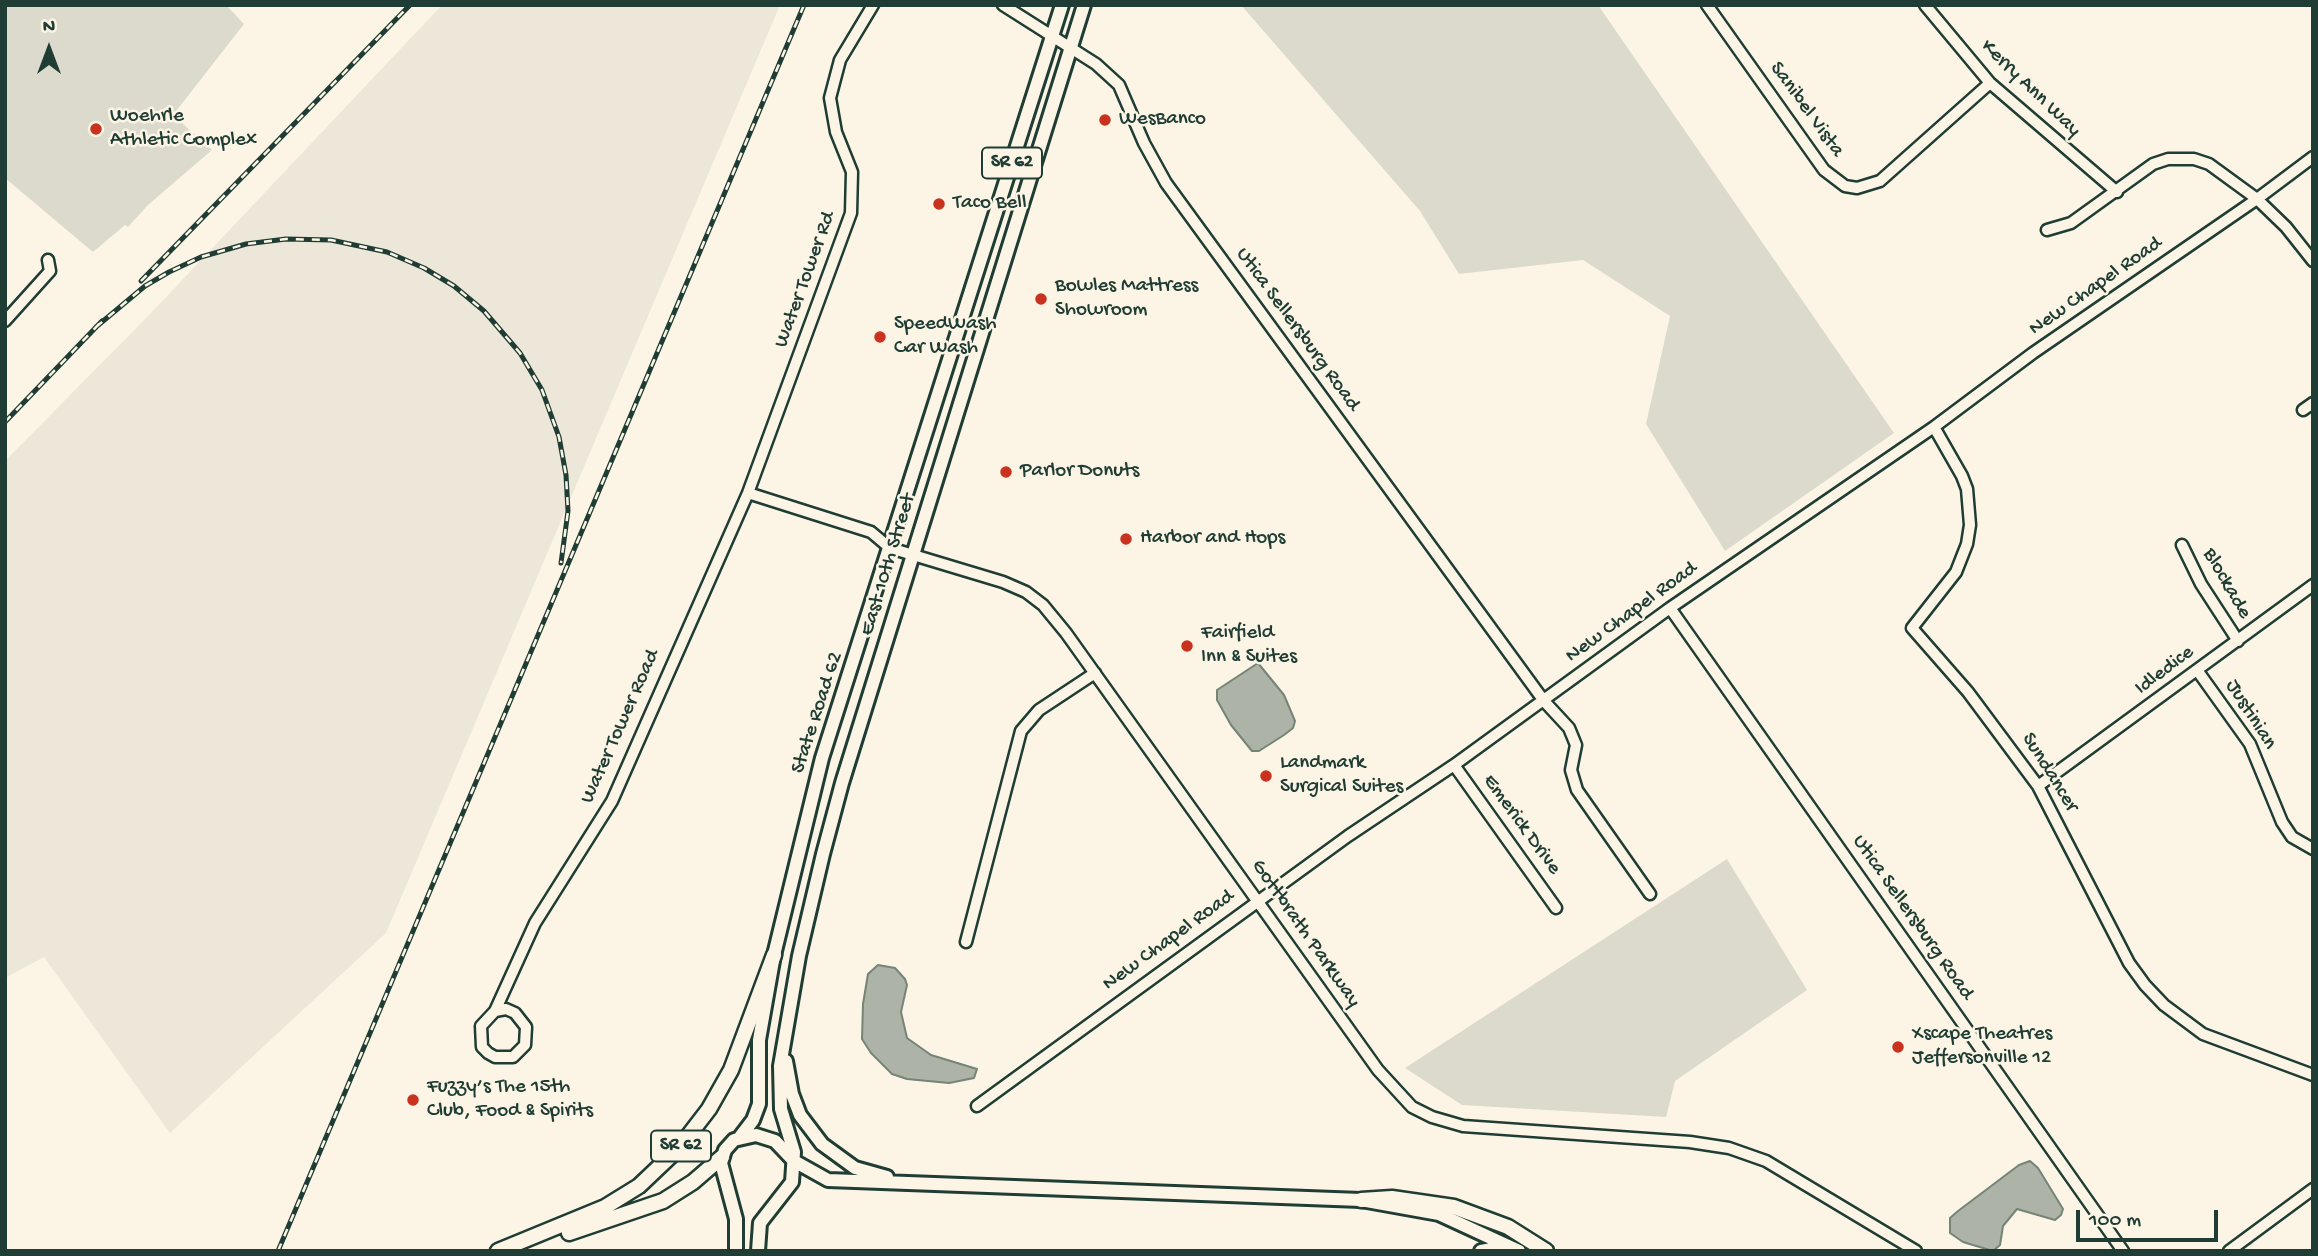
<!DOCTYPE html>
<meta charset="utf-8">
<style>
body{margin:0}
#map{position:relative;width:2318px;height:1256px;overflow:hidden;background:#fcf5e5;font-family:"Gochi Hand",sans-serif}
canvas{display:block}
.frame{position:absolute;inset:0;border:7px solid #1f3d34;pointer-events:none}
.north{position:absolute;left:14px;top:14px;width:70px;height:70px;-webkit-text-stroke:5px #fcf5e5;paint-order:stroke;rotate:0deg;font-size:19px;font-weight:700;line-height:28px;text-align:center;color:#1f3d34}
.north::after{content:'';display:block;margin:auto;width:24px;height:32px;background:#1f3d34;clip-path:polygon(50% 0,100% 100%,50% 72%,0 100%)}
.scale{position:absolute;left:2076px;top:1210px;width:142px;height:32px;box-sizing:border-box;border:4px solid #1f3d34;border-top:0;padding-left:9px;font-size:21px;line-height:24px;white-space:nowrap;color:#1f3d34;-webkit-text-stroke:5px #fcf5e5;paint-order:stroke}
</style>
<div id="map">
<canvas width="2318" height="1256"></canvas>
<div class="frame"></div>
<div class="north">N</div>
<div class="scale">100 m</div>
</div>
<script>
const ctx = document.querySelector('canvas').getContext('2d');
ctx.lineJoin = 'round';
function fillPath(path, color) { ctx.fillStyle = color; ctx.fill(path, 'evenodd'); }
const shape = rows => new Path2D(rows.map(r => 'M' + r).join(''));
function trace(path, color, width, dash) { ctx.strokeStyle = color; ctx.lineWidth = width; ctx.lineCap = dash ? 'butt' : 'round'; ctx.setLineDash(dash || []); ctx.stroke(path); }
function label(font, color, halo, rows, align = 'center') {
  ctx.font = font + ' "Gochi Hand",sans-serif'; ctx.lineWidth = 5; ctx.setLineDash([]); ctx.textBaseline = 'middle'; ctx.strokeStyle = halo; ctx.fillStyle = color; for (const [text, x, y, turn = 0] of rows) {
    ctx.save(); ctx.translate(x, y); ctx.rotate((+turn || 0) * Math.PI / 180); ctx.textAlign = isNaN(turn) ? turn : align; if (halo) ctx.strokeText(text, 0, 0); ctx.fillText(text, 0, 0); ctx.restore();
  }
}
const built = shape([
 [442,5,780,5,386,933,170,1133,44,957,5,978,5,461,152,312]
]);
const green = shape([
 [5,5,226,5,244,24,173,115,212,150,148,205,128,227,125,225,93,252,5,178],
 [1241,5,1598,5,1894,433,1725,551,1646,424,1670,316,1583,260,1459,274,1420,211],
 [1727,859,1807,990,1675,1081,1666,1117,1462,1105,1405,1068]
]);
const water = shape([
 [1258,663,1284,695,1295,721,1293,728,1284,735,1259,751,1252,751,1231,725,1217,700,1217,690,1258,663],
 [878,965,895,968,905,979,907,985,901,1012,907,1038,931,1055,977,1069,974,1078,949,1083,907,1079,892,1074,871,1053,862,1039,863,1004,868,974,878,965],
 [2030,1161,2038,1168,2063,1209,2061,1215,2055,1220,2017,1209,2003,1226,2000,1245,1993,1251,1963,1242,1950,1233,1950,1218,1958,1211,2019,1165,2030,1161]
]);
const minor = shape([
 [1003,5,1096,64,1119,85,1144,143,1166,183,1544,701,1569,728,1576,745,1571,770,1577,790,1650,894],
 [1707,5,1824,170,1845,186,1857,188,1880,181,1990,83],
 [1925,5,1990,83,2117,192],
 [2047,230,2071,223,2153,164,2168,159,2194,159,2209,164,2257,199,2286,227,2313,261],
 [5,321,50,271,48,260],
 [2303,410,2313,403],
 [1934,427,1962,476,1967,489,1970,525,1967,544,1956,572,1912,628,1968,692,2038,786,2129,963,2145,985,2164,1005,2203,1034,2313,1075],
 [748,493,871,532,890,548,1003,582,1026,592,1043,605,1066,633,1378,1070,1412,1107,1432,1117,1463,1126,1690,1142,1729,1148,1766,1161,1916,1251],
 [2182,545,2201,584,2238,641],
 [1670,608,2123,1251],
 [2197,670,2250,744,2282,822,2292,837,2313,849],
 [1454,765,1556,908],
 [2038,786,2313,585],
 [966,942,1021,731,1039,710,1095,673],
 [495,1011,506,1009,515,1013,526,1027,525,1045,513,1057,495,1057,488,1053,482,1047,481,1026,495,1011,535,923,612,801,748,493,851,213,852,172,836,132,830,98,840,60,873,5],
 [977,1106,1348,836,1454,765,1670,608,1934,427,2033,353,2257,199,2313,157],
 [2229,1251,2313,1189]
]);
const major = shape([
 [786,1061,792,1094,800,1115,822,1144,855,1168,887,1177],
 [740,1137,753,1120,759,1104,759,1040,774,955,822,758,1062,5],
 [736,1251,736,1219,721,1163,725,1150,734,1140,756,1135,775,1141,794,1161,828,1180,1361,1200,1439,1214,1519,1251],
 [758,1251,760,1223,792,1182,794,1152,781,1109,780,1066,799,956,823,854,842,783,1084,5],
 [1481,1251,1508,1246]
]);
const highway = shape([
 [1361,1200,1392,1198,1454,1207,1508,1227,1546,1251],
 [569,1233,663,1201,693,1182,722,1157],
 [498,1251,605,1207,639,1186,679,1148,709,1109,731,1070,774,955]
]);
const rail = shape([
 [141,281,410,5],
 [96,327,145,286,169,272,201,257,246,244,286,239,331,240,387,252,424,268,454,286,484,311,520,353,542,390,559,437,566,475,568,511,561,563],
 [5,422,102,321],
 [278,1251,804,5]
]);
const markers = [
 [1105,120,7,"#c8321e"],
 [96,129,7,"#c8321e"],
 [939,204,7,"#c8321e"],
 [1041,299,7,"#c8321e"],
 [880,337,7,"#c8321e"],
 [1006,472,7,"#c8321e"],
 [1126,539,7,"#c8321e"],
 [1187,646,7,"#c8321e"],
 [1266,776,7,"#c8321e"],
 [1898,1047,7,"#c8321e"],
 [413,1100,7,"#c8321e"]
];
const shields = [
 [1012,163,60],
 [681,1146,60]
];
const shieldNames = [
 ["SR 62",1012,163],
 ["SR 62",681,1146]
];
const streetNames = [
 ["Kerry Ann Way",2030,89,44],
 ["Sanibel Vista",1806,110,54],
 ["Water Tower Rd",806,280,-70],
 ["New Chapel Road",2096,287,-35],
 ["Utica Sellersburg Road",1297,330,54],
 ["East 10th Street",889,565,-73],
 ["Blockade",2226,584,60],
 ["New Chapel Road",1632,613,-36],
 ["Idledice",2165,671,-37],
 ["State Road 62",818,713,-72],
 ["Justinian",2250,715,58],
 ["Water Tower Road",621,727,-66],
 ["Sundancer",2049,773,58],
 ["Emerick Drive",1521,825,54],
 ["Utica Sellersburg Road",1912,918,55],
 ["Gottbrath Parkway",1305,934,55],
 ["New Chapel Road",1169,941,-36]
];
const poiNames = [
 ["Woehrle",110,117],
 ["Athletic Complex",110,141],
 ["WesBanco",1119,120],
 ["Taco Bell",953,204],
 ["Bowles Mattress",1055,287],
 ["Showroom",1055,311],
 ["SpeedWash",894,325],
 ["Car Wash",894,349],
 ["Parlor Donuts",1020,472],
 ["Harbor and Hops",1140,539],
 ["Fairfield",1201,634],
 ["Inn & Suites",1201,658],
 ["Landmark",1280,764],
 ["Surgical Suites",1280,788],
 ["Xscape Theatres",1912,1035],
 ["Jeffersonville 12",1912,1059],
 ["Fuzzy’s The 15th",427,1088],
 ["Club, Food & Spirits",427,1112]
];
fillPath(built, '#ece7d8');
fillPath(green, '#dcdacc');
fillPath(water, '#aeb3a7');
trace(water, '#758479', 2);
trace(minor, '#1f3d34', 15);
trace(major, '#1f3d34', 18);
trace(highway, '#1f3d34', 19);
trace(minor, '#fcf5e5', 10);
trace(major, '#fcf5e5', 12);
trace(highway, '#fcf5e5', 14);
trace(rail, '#1f3d34', 5);
trace(rail, '#fcf5e5', 2.5, [8]);
for (const [x, y, r, color] of markers) { const dot = new Path2D(); dot.arc(x, y, r, 0, 2 * Math.PI); ctx.fillStyle = color; ctx.fill(dot); trace(dot, '#fcf5e5', 2.5); }
for (const [x, y, w] of shields) { const box = new Path2D(); box.roundRect(x - w / 2, y - 15.5, w, 31, 5); ctx.fillStyle = '#fcf5e5'; ctx.fill(box); trace(box, '#1f3d34', 2); }
label('bold 19px', '#1f3d34', null, shieldNames);
label('21px', '#1f3d34', '#fcf5e5', streetNames);
label('21px', '#1f3d34', '#fcf5e5', poiNames, 'left');
</script>
